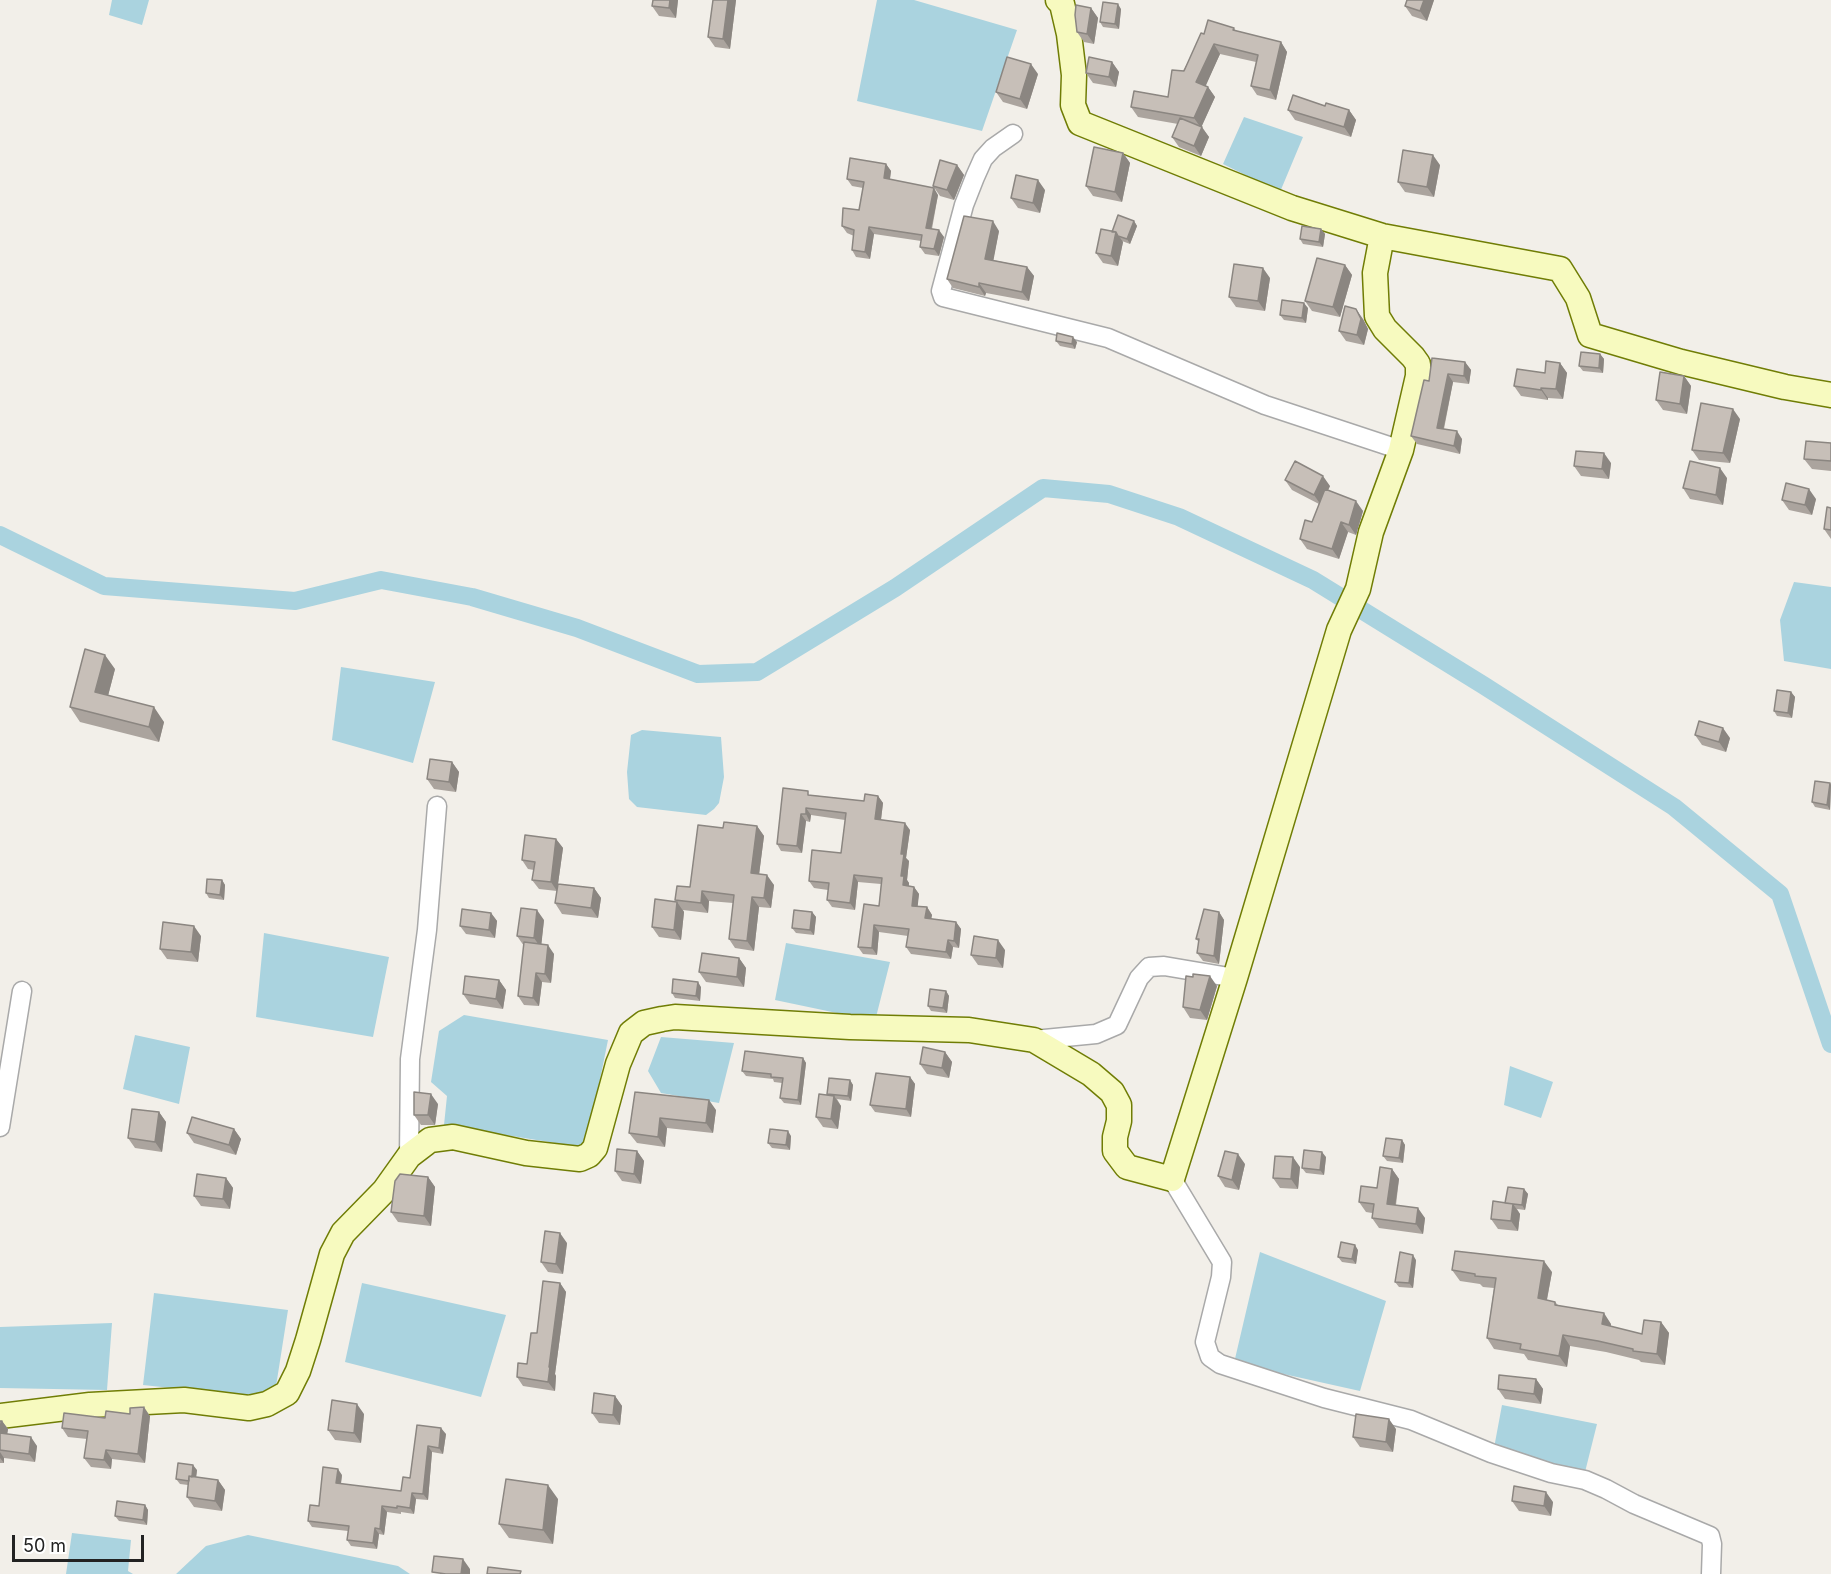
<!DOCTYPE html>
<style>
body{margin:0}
#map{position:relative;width:1831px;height:1574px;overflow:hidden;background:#f2efe9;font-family:Inter,sans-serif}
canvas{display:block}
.scale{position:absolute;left:12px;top:1535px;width:132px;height:27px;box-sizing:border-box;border:3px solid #222;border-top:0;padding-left:8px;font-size:18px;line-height:21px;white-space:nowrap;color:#222;-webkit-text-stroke:4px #fff;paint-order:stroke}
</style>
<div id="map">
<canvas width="1831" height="1574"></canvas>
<div class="scale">50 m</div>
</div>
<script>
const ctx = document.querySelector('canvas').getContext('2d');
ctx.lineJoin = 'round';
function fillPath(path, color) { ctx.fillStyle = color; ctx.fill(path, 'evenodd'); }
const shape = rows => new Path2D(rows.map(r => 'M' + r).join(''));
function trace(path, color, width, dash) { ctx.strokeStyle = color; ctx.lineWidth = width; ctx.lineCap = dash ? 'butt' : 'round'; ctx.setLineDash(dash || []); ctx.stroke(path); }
const water = shape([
 [112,0,149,0,142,25,109,15],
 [877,0,914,0,1017,30,982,131,857,101],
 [1244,117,1303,137,1280,192,1223,164],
 [1794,582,1831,587,1831,669,1784,661,1780,620],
 [341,667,435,682,413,763,332,740],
 [642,730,721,737,724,777,719,803,714,809,706,815,637,807,629,799,627,772,631,735],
 [264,933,389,957,373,1037,256,1017],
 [786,943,890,962,875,1021,775,1000],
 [464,1015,608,1040,586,1148,444,1125,447,1096,431,1082,439,1031],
 [135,1035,190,1047,179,1104,123,1089],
 [661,1037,734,1043,719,1103,661,1093,648,1071],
 [1510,1066,1553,1082,1541,1118,1504,1105],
 [1260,1252,1386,1301,1360,1391,1234,1363],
 [362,1283,506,1315,481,1397,345,1362],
 [154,1293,288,1310,274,1399,143,1385],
 [112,1323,107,1390,0,1388,0,1327],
 [1502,1405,1597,1424,1585,1472,1494,1448],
 [72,1533,131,1540,128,1571,133,1574,66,1574],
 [248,1535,398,1566,410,1574,176,1574,206,1546]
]);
const canal = shape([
 [0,535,104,586,295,601,381,580,472,597,577,628,698,674,757,672,895,588,1043,488,1109,494,1179,517,1313,580,1483,685,1674,807,1780,894,1831,1044]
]);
const street = shape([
 [1013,134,993,148,983,159,975,177,964,205,941,291,943,297,1108,338,1265,405,1401,450],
 [1034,1040,1096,1034,1117,1025,1139,978,1149,967,1164,966,1235,978],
 [0,1127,22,991],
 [409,1156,410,1059,427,930,437,806],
 [1172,1179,1222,1262,1221,1277,1205,1342,1210,1357,1220,1364,1324,1398,1411,1420,1491,1453,1551,1473,1585,1480,1606,1489,1634,1504,1710,1536,1712,1544,1711,1574]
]);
const secondary = shape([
 [1058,0,1062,4,1069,34,1074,75,1073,105,1080,123,1292,208,1382,236,1560,269,1578,298,1590,335,1681,362,1785,387,1831,395],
 [0,1416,90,1405,184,1400,249,1408,267,1404,287,1393,298,1371,308,1340,332,1254,343,1233,384,1191,409,1156,430,1140,453,1137,526,1153,580,1159,589,1155,595,1148,618,1064,631,1033,644,1023,662,1019,675,1017,850,1027,969,1030,1034,1040,1091,1074,1112,1092,1119,1105,1119,1121,1115,1137,1115,1151,1127,1167,1172,1179,1235,978,1339,630,1358,589,1371,532,1401,450,1418,376,1418,364,1413,357,1385,329,1377,316,1375,273,1382,236]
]);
const wall = shape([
 [678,0,676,18,659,16,652,6],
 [713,0,736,0,730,49,715,47,708,37],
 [1407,0,1434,0,1427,21,1412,16,1405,6],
 [1091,8,1098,18,1094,44,1084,42,1077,32],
 [1121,9,1119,29,1103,27,1100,22],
 [1234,28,1236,31,1281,42,1287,52,1276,100,1257,95,1251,86,1256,62,1220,54,1205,86,1208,87,1215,97,1201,127,1209,137,1201,156,1179,147,1172,137,1178,124,1138,117,1131,107,1168,97,1204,34],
 [1112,62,1119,72,1116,87,1093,83,1086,73],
 [1038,74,1027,109,1003,102,996,92],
 [1325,106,1349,110,1356,120,1351,137,1295,120,1288,110],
 [1123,153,1130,163,1122,202,1093,196,1086,186],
 [886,164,891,171,890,179,938,195,932,229,944,237,939,256,925,254,920,247,921,241,874,234,870,259,856,257,852,250,854,236,847,233,842,226,859,210,863,188,852,186,847,179],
 [957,165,964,175,954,200,940,196,933,186],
 [1440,165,1434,197,1405,192,1398,182],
 [1045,190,1040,213,1018,208,1011,198],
 [1134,221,1137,226,1130,244,1122,241,1123,242,1118,266,1103,263,1096,253,1112,232],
 [1321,229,1325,234,1323,247,1303,244,1300,239],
 [999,231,993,260,1027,267,1034,276,1029,301,986,293,985,296,953,288,947,279],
 [1345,265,1352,275,1340,317,1312,311,1305,301],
 [1270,278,1265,311,1236,307,1229,297],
 [1308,308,1306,323,1284,320,1280,315],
 [1363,319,1368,329,1364,345,1346,341,1339,331],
 [1056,341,1077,342,1075,349,1060,346],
 [1600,354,1604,359,1603,373,1583,371,1579,366],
 [1465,362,1471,370,1469,384,1453,382,1444,429,1462,439,1460,454,1417,444,1411,436,1429,381],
 [1560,363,1567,373,1563,399,1548,398,1548,400,1521,396,1514,386,1545,373],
 [1684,376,1691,386,1687,414,1663,410,1656,400],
 [1740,419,1730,463,1699,460,1692,450],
 [1831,443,1831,471,1812,469,1804,459],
 [1611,463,1609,479,1581,476,1574,466],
 [1727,478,1723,505,1690,499,1683,488],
 [1285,480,1330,486,1328,490,1363,511,1356,535,1348,532,1339,559,1307,549,1300,539,1312,522,1319,504,1292,490],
 [1816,499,1812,515,1789,510,1782,500],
 [1831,508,1831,539,1824,529],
 [115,669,108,696,164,722,159,742,80,722,70,707],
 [1791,692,1795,697,1792,718,1777,716,1774,711],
 [1695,735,1730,738,1726,752,1702,745],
 [452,762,459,772,456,792,434,789,427,779],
 [1830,783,1831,785,1830,810,1815,807,1812,802],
 [811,795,864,801,878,796,883,803,881,820,910,830,906,858,909,861,907,880,909,883,909,886,914,887,919,894,917,906,927,907,932,915,931,919,956,922,961,929,959,948,953,947,951,959,911,954,906,947,908,936,879,932,877,955,863,954,858,947,879,906,881,884,858,882,855,910,832,907,827,900,828,890,814,888,809,881,841,853,845,820,811,815,810,822,806,821,802,853,781,851,777,844],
 [757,826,764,836,759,874,774,885,771,908,759,907,754,951,735,948,729,939,733,903,709,901,708,913,683,910,684,912,681,940,659,937,652,927,677,902,675,900,690,887,723,828],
 [556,839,563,848,558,884,594,888,601,898,598,918,562,914,555,903,557,891,539,889,532,880,534,870,528,869,522,860],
 [222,880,225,885,224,900,209,898,206,893],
 [812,912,816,917,814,935,796,933,792,928],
 [1219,912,1224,920,1219,964,1203,961,1197,953,1199,942,1196,939],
 [491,913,497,921,495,938,466,934,460,926],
 [544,920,541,945,554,954,551,983,542,982,539,1006,524,1005,518,996,524,946,517,936],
 [201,936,198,962,167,959,160,949],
 [1005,950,1003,968,978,965,971,955],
 [739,958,746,968,744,987,706,982,699,972],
 [499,980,506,990,503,1009,470,1004,463,994],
 [1217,986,1207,1020,1190,1018,1183,1007],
 [701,987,700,1001,675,998,672,993],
 [946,991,949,996,947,1013,931,1011,928,1006],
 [945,1052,952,1062,949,1078,927,1074,920,1064],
 [803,1058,806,1063,801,1105,784,1103,780,1098,782,1083,774,1082,773,1079,746,1076,742,1071],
 [910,1077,915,1084,911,1117,875,1112,870,1105],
 [850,1080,853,1085,851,1101,837,1099,841,1106,838,1129,823,1127,816,1117,827,1095,827,1094],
 [635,1092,716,1110,713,1133,667,1128,665,1147,637,1143,629,1133],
 [438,1104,435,1125,421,1125,414,1115],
 [159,1112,166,1122,162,1152,135,1148,128,1138],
 [234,1129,241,1139,236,1155,194,1143,187,1133],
 [791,1136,790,1150,772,1148,768,1143],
 [1402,1140,1405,1145,1403,1163,1387,1161,1383,1156],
 [637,1151,644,1161,641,1184,622,1181,615,1171],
 [1326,1157,1324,1175,1306,1173,1302,1168],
 [1245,1164,1239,1190,1225,1187,1218,1176],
 [1300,1167,1298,1189,1280,1188,1273,1178],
 [1392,1169,1399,1179,1396,1205,1425,1218,1423,1234,1379,1228,1372,1218,1372,1213,1366,1212,1359,1202,1377,1188],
 [428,1177,435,1187,431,1226,398,1222,391,1212],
 [226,1178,233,1188,230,1209,201,1206,194,1196],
 [1524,1189,1528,1194,1525,1210,1517,1209,1520,1214,1518,1231,1498,1229,1491,1219,1506,1203],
 [567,1243,563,1274,548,1272,541,1262],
 [1358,1250,1356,1264,1342,1262,1338,1257],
 [1416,1260,1413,1288,1399,1287,1395,1282],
 [1452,1270,1552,1272,1547,1300,1555,1302,1558,1305,1611,1324,1611,1327,1642,1334,1661,1322,1669,1333,1665,1365,1641,1362,1639,1360,1606,1352,1570,1346,1567,1367,1528,1360,1524,1354,1494,1349,1487,1338,1494,1288,1483,1287,1480,1284,1460,1281],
 [560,1283,566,1292,555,1374,556,1376,555,1391,523,1386,517,1377,527,1364,537,1333],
 [1536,1379,1543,1389,1541,1404,1505,1399,1498,1389],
 [615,1396,622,1406,620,1425,599,1423,592,1413],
 [364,1414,361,1443,335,1440,328,1430],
 [150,1416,145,1463,112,1459,111,1469,91,1467,84,1458,87,1439,68,1437,62,1428,105,1418],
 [0,1421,2,1421,8,1429,7,1434,37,1446,35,1462,4,1458,4,1463,0,1463],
 [417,1425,446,1434,443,1454,432,1452,428,1500,416,1499,414,1514,401,1512,401,1514,387,1512,384,1535,379,1534,377,1549,351,1546,347,1540,348,1531,312,1527,308,1521,342,1475,341,1484,401,1491,410,1478],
 [1396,1429,1393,1452,1360,1447,1353,1437],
 [197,1470,196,1477,218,1480,225,1490,222,1511,194,1507,187,1497,188,1485,180,1484,176,1479],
 [558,1499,553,1544,509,1538,499,1524],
 [1512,1501,1553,1502,1551,1516,1519,1511],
 [145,1505,148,1510,147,1525,119,1521,115,1516]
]);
const shadedWall = shape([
 [670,0,678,0,676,18,669,8],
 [728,0,736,0,730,49,723,39],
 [1424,0,1434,0,1427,21,1420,11],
 [1118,4,1121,9,1119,29,1115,24],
 [1091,8,1098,18,1094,44,1087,34],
 [1281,42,1287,52,1276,100,1270,90],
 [1214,44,1220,54,1203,92,1196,82],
 [1112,62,1119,72,1116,87,1109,77],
 [1031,64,1038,74,1027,109,1020,99],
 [1208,87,1215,97,1201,128,1194,118],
 [1349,110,1356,120,1351,137,1344,127],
 [1202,127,1209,137,1201,156,1194,146],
 [1123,153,1130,163,1122,202,1115,192],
 [1433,155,1440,165,1434,197,1427,187],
 [886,164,891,171,889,185,884,178],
 [957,165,964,175,954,200,947,190],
 [1038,180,1045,190,1040,213,1033,203],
 [934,188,938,195,930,235,926,228],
 [993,221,999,231,992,268,985,259],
 [1134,221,1137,226,1130,244,1127,239],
 [869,227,874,234,870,259,865,252],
 [1321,229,1325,234,1323,247,1319,242],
 [939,230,944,237,939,256,934,249],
 [1116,232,1123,242,1118,266,1111,256],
 [1345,265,1352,275,1340,317,1333,307],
 [1027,267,1034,276,1029,301,1022,292],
 [1263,268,1270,278,1265,311,1258,301],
 [979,283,986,293,985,296,979,287],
 [1304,303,1308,308,1306,323,1302,318],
 [1356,309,1363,319,1368,329,1364,345,1357,335],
 [1073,337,1077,342,1075,349,1072,344],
 [1600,354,1604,359,1603,373,1599,368],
 [1465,362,1471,370,1469,384,1464,376],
 [1560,363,1567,373,1563,399,1556,389],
 [1448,374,1453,382,1442,436,1437,428],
 [1684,376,1691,386,1687,414,1680,404],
 [1541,388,1548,398,1548,400,1541,390],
 [1733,409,1740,419,1730,463,1723,453],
 [1457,431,1462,439,1460,454,1454,446],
 [1604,453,1611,463,1609,479,1602,469],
 [1720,468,1727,478,1723,505,1716,495],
 [1323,476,1330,486,1321,505,1314,495],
 [1809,489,1816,499,1812,515,1805,505],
 [1356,501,1363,511,1356,535,1349,525],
 [1341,522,1348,532,1339,559,1332,549],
 [105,655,115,669,105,707,95,692],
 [1791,692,1795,697,1792,718,1788,713],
 [154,707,164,722,159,742,149,727],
 [1723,728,1730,738,1726,752,1719,742],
 [452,762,459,772,456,792,449,782],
 [1830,783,1831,785,1830,810,1827,805],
 [878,796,883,803,880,827,875,819],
 [806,808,811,815,810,822,806,814],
 [801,814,806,821,802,853,797,846],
 [905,823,910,830,906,858,909,861,907,880,909,883,908,892,903,885,901,876,901,854],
 [757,826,764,836,758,883,751,873],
 [556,839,563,848,557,891,551,882],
 [767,875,774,885,771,908,764,898],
 [854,875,858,882,855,910,850,903],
 [222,880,225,885,224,900,220,895],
 [914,887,919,894,917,913,912,906],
 [594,888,601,898,598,918,591,908],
 [702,891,709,901,708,913,701,903],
 [752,897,759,907,754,951,747,941],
 [677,902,684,912,681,940,674,930],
 [927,907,932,915,930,925,925,918],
 [537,910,544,920,541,948,534,938],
 [812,912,816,917,814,935,810,930],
 [1219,912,1224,920,1219,964,1214,956],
 [491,913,497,921,495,938,489,930],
 [956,922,961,929,959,948,954,941],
 [874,925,879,932,877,955,872,948],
 [194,926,201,936,198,962,191,952],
 [948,940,953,947,951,959,946,952],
 [998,940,1005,950,1003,968,996,958],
 [548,945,554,954,551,983,545,974],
 [739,958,746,968,744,987,737,977],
 [536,973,542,982,539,1006,533,998],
 [1210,976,1217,986,1207,1020,1200,1010],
 [499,980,506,990,503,1009,496,999],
 [698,982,701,987,700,1001,696,996],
 [946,991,949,996,947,1013,943,1008],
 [945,1052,952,1062,949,1078,942,1068],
 [803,1058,806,1063,801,1105,798,1100],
 [910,1077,915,1084,911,1117,906,1109],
 [850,1080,853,1085,851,1101,848,1096],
 [431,1094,438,1104,435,1125,428,1115],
 [834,1096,841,1106,838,1129,831,1119],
 [709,1100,716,1110,713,1133,706,1123],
 [159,1112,166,1122,162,1152,155,1142],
 [660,1118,667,1128,665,1147,658,1137],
 [234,1129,241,1139,236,1155,229,1145],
 [788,1131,791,1136,790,1150,786,1145],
 [1402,1140,1405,1145,1403,1163,1399,1158],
 [637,1151,644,1161,641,1184,634,1174],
 [1322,1152,1326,1157,1324,1175,1320,1170],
 [1238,1154,1245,1164,1239,1190,1232,1180],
 [1293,1157,1300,1167,1298,1189,1291,1179],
 [1392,1169,1399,1179,1394,1214,1387,1204],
 [428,1177,435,1187,431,1226,424,1216],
 [226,1178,233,1188,230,1209,223,1199],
 [1524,1189,1528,1194,1525,1210,1522,1205],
 [1513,1204,1520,1214,1518,1231,1511,1221],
 [1418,1208,1425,1218,1423,1234,1416,1224],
 [560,1233,567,1243,563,1274,556,1264],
 [1355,1245,1358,1250,1356,1264,1352,1259],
 [1413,1255,1416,1260,1413,1288,1409,1283],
 [1544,1261,1552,1272,1545,1309,1538,1298],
 [560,1283,566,1292,555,1374,556,1376,555,1391,548,1382,549,1367],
 [1604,1313,1611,1324,1609,1335,1602,1324],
 [1661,1322,1669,1333,1665,1365,1657,1354],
 [1563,1335,1570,1346,1567,1367,1559,1356],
 [1536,1379,1543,1389,1541,1404,1534,1394],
 [615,1396,622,1406,620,1425,613,1415],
 [357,1404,364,1414,361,1443,354,1433],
 [144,1407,150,1416,145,1463,138,1454],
 [1389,1419,1396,1429,1393,1452,1386,1442],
 [2,1421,8,1429,6,1442,0,1433],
 [441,1428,446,1434,443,1454,439,1448],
 [31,1437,37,1446,35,1462,29,1454],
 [428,1446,432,1452,428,1500,423,1494],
 [106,1450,112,1459,111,1469,104,1460],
 [0,1452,4,1458,4,1463,0,1458],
 [193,1465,197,1470,195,1486,191,1481],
 [338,1469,342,1475,340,1489,336,1483],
 [218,1480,225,1490,222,1511,215,1501],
 [548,1485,558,1499,553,1544,543,1530],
 [1546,1492,1553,1502,1551,1516,1544,1506],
 [412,1493,416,1499,414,1514,410,1508],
 [145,1505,148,1510,147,1525,143,1520],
 [382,1506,387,1512,384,1535,380,1529],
 [375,1528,379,1534,377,1549,373,1543],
 [463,1559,470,1569,470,1574,461,1574]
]);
const building = shape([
 [653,0,670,0,669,8,652,6,653,0],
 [713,0,728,0,723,39,708,37,713,0],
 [1407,0,1424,0,1420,11,1405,6,1407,0],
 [1103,2,1118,4,1115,24,1100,22,1103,2],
 [1076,5,1091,8,1087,34,1077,32,1075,15,1076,5],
 [1208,20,1234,28,1233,30,1281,42,1270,90,1251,86,1258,55,1214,44,1196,82,1208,87,1194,118,1131,107,1134,91,1168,97,1172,70,1184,71,1201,33,1204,34,1208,20],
 [1007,57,1031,64,1020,99,996,92,1007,57],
 [1089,57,1112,62,1109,77,1086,73,1089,57],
 [1293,95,1325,106,1326,103,1349,110,1344,127,1288,110,1293,95],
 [1180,118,1202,127,1194,146,1172,137,1180,118],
 [1094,147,1123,153,1115,192,1086,186,1094,147],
 [1403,150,1433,155,1427,187,1398,182,1403,150],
 [850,158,886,164,884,178,934,188,926,228,939,230,934,249,920,247,922,235,869,227,865,252,852,250,854,230,842,226,843,208,859,210,864,182,847,179,850,158],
 [940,160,957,165,947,190,933,186,940,160],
 [1016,175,1038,180,1033,203,1011,198,1016,175],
 [1118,215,1134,221,1127,239,1118,236,1116,232,1112,232,1118,215],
 [964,216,993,221,985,259,1027,267,1022,292,979,283,979,287,947,279,964,216],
 [1302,226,1321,229,1319,242,1300,239,1302,226],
 [1101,229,1116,232,1111,256,1096,253,1101,229],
 [1317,258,1345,265,1333,307,1305,301,1317,258],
 [1234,264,1263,268,1258,301,1229,297,1234,264],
 [1282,300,1304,303,1302,318,1280,315,1282,300],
 [1345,306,1356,309,1361,319,1357,335,1339,331,1345,306],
 [1057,333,1073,337,1072,344,1056,341,1057,333],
 [1581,352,1600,354,1599,368,1579,366,1581,352],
 [1432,358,1465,362,1464,376,1448,374,1437,428,1457,431,1454,446,1411,436,1424,380,1429,381,1432,358],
 [1546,361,1560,363,1556,389,1541,388,1541,390,1514,386,1517,369,1545,373,1546,361],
 [1660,372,1684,376,1680,404,1656,400,1660,372],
 [1701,403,1733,409,1723,453,1692,450,1701,403],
 [1806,441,1831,443,1831,461,1804,459,1806,441],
 [1576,451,1604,453,1602,469,1574,466,1576,451],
 [1295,461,1323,476,1314,495,1285,480,1295,461],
 [1690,461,1720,468,1716,495,1683,488,1690,461],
 [1786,483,1809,489,1805,505,1782,500,1786,483],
 [1325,489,1356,501,1349,525,1341,522,1332,549,1300,539,1305,520,1312,522,1325,489],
 [1827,507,1831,508,1831,530,1824,529,1827,507],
 [85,649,105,655,95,692,154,707,149,727,70,707,85,649],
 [1777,690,1791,692,1788,713,1774,711,1777,690],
 [1699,721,1723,728,1719,742,1695,735,1699,721],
 [430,759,452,762,449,782,427,779,430,759],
 [1815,781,1830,783,1827,805,1812,802,1815,781],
 [783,788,808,791,808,795,864,801,865,794,878,796,875,819,905,823,901,854,904,854,901,876,904,876,903,885,914,887,912,906,927,907,925,918,956,922,954,941,948,940,946,952,906,947,909,929,874,925,872,948,858,947,864,904,879,906,882,878,854,875,850,903,827,900,829,883,809,881,812,850,841,853,846,813,806,808,806,814,801,814,797,846,777,844,783,788],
 [724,822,757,826,751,873,767,875,764,898,752,897,747,941,729,939,734,895,702,891,701,903,675,900,677,886,690,887,698,825,723,828,724,822],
 [525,835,556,839,551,882,532,880,535,862,522,860,525,835],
 [207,879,222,880,220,895,206,893,207,879],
 [558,884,594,888,591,908,555,903,558,884],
 [655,899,677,902,674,930,652,927,655,899],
 [521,908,537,910,534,938,517,936,521,908],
 [462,909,491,913,489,930,460,926,462,909],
 [1204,909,1219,912,1214,956,1197,953,1199,939,1196,939,1204,909],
 [794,910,812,912,810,930,792,928,794,910],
 [163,922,194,926,191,952,160,949,163,922],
 [974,936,998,940,996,958,971,955,974,936],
 [524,942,548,945,545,974,536,973,533,998,518,996,524,942],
 [702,953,739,958,737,977,699,972,702,953],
 [1193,974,1210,976,1200,1010,1183,1007,1186,976,1193,977,1193,974],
 [465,976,499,980,496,999,463,994,465,976],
 [673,979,698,982,696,996,672,993,673,979],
 [930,989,946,991,943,1008,928,1006,930,989],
 [923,1047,945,1052,942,1068,920,1064,923,1047],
 [745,1051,803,1058,798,1100,780,1098,783,1078,771,1077,771,1074,742,1071,745,1051],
 [876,1073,910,1077,906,1109,870,1105,876,1073],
 [829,1078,850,1080,848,1096,827,1094,829,1078],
 [414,1092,431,1094,428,1115,414,1115,414,1092],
 [635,1092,709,1100,706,1123,660,1118,658,1137,629,1133,635,1092],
 [819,1094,834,1096,831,1119,816,1117,819,1094],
 [132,1109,159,1112,155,1142,128,1138,132,1109],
 [192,1117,234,1129,229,1145,187,1133,192,1117],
 [770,1129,788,1131,786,1145,768,1143,770,1129],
 [1386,1138,1402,1140,1399,1158,1383,1156,1386,1138],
 [617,1149,637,1151,634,1174,615,1171,617,1149],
 [1304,1150,1322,1152,1320,1170,1302,1168,1304,1150],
 [1225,1151,1238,1154,1232,1180,1218,1176,1225,1151],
 [1275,1156,1293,1157,1291,1179,1273,1178,1275,1156],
 [1380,1167,1392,1169,1387,1204,1418,1208,1416,1224,1372,1218,1374,1204,1359,1202,1361,1186,1377,1188,1380,1167],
 [197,1174,226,1178,223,1199,194,1196,197,1174],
 [400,1174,428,1177,424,1216,391,1212,395,1181,400,1174],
 [1508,1187,1524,1189,1522,1205,1505,1203,1508,1187],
 [1493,1201,1513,1204,1511,1221,1491,1219,1493,1201],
 [545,1231,560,1233,556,1264,541,1262,545,1231],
 [1341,1242,1355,1245,1352,1259,1338,1257,1341,1242],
 [1455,1251,1544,1261,1538,1298,1555,1302,1555,1305,1604,1313,1602,1324,1642,1334,1644,1320,1661,1322,1657,1354,1633,1351,1633,1349,1598,1341,1563,1335,1559,1356,1520,1349,1521,1344,1487,1338,1496,1278,1475,1276,1475,1274,1452,1270,1455,1251],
 [1400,1252,1413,1255,1409,1283,1395,1282,1400,1252],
 [543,1281,560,1283,549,1367,550,1367,548,1382,517,1377,518,1363,527,1364,531,1333,537,1333,543,1281],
 [1499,1375,1536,1379,1534,1394,1498,1389,1499,1375],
 [594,1393,615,1396,613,1415,592,1413,594,1393],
 [332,1400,357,1404,354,1433,328,1430,332,1400],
 [144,1407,138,1454,106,1450,104,1460,84,1458,88,1431,62,1428,64,1413,105,1418,106,1411,130,1414,130,1408,144,1407],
 [1356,1414,1389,1419,1386,1442,1353,1437,1356,1414],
 [0,1421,2,1421,0,1433,31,1437,29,1454,0,1450,0,1421],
 [417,1425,441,1428,439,1448,428,1446,423,1494,412,1493,410,1508,397,1506,397,1508,382,1506,380,1529,375,1528,373,1543,347,1540,349,1526,308,1521,310,1505,319,1506,323,1467,338,1469,336,1483,401,1491,403,1477,410,1478,417,1425],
 [178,1463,193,1465,192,1477,189,1476,189,1481,176,1479,178,1463],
 [189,1476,218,1480,215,1501,187,1497,189,1476],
 [506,1479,548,1485,543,1530,499,1524,506,1479],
 [1514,1486,1546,1492,1544,1506,1512,1501,1514,1486],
 [117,1501,145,1505,143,1520,115,1516,117,1501],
 [434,1556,463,1559,461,1574,446,1574,432,1572,434,1556],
 [488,1567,521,1571,520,1574,487,1574,488,1567]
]);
fillPath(water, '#aad3df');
trace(canal, '#aad3df', 18);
trace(street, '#a9a9a9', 21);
trace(secondary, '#707d05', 27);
trace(street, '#fff', 18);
trace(secondary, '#f7fabf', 24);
fillPath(wall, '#aba49e');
fillPath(shadedWall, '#8b8681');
fillPath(building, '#c7bfb8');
trace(building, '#8b8681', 1.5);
</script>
